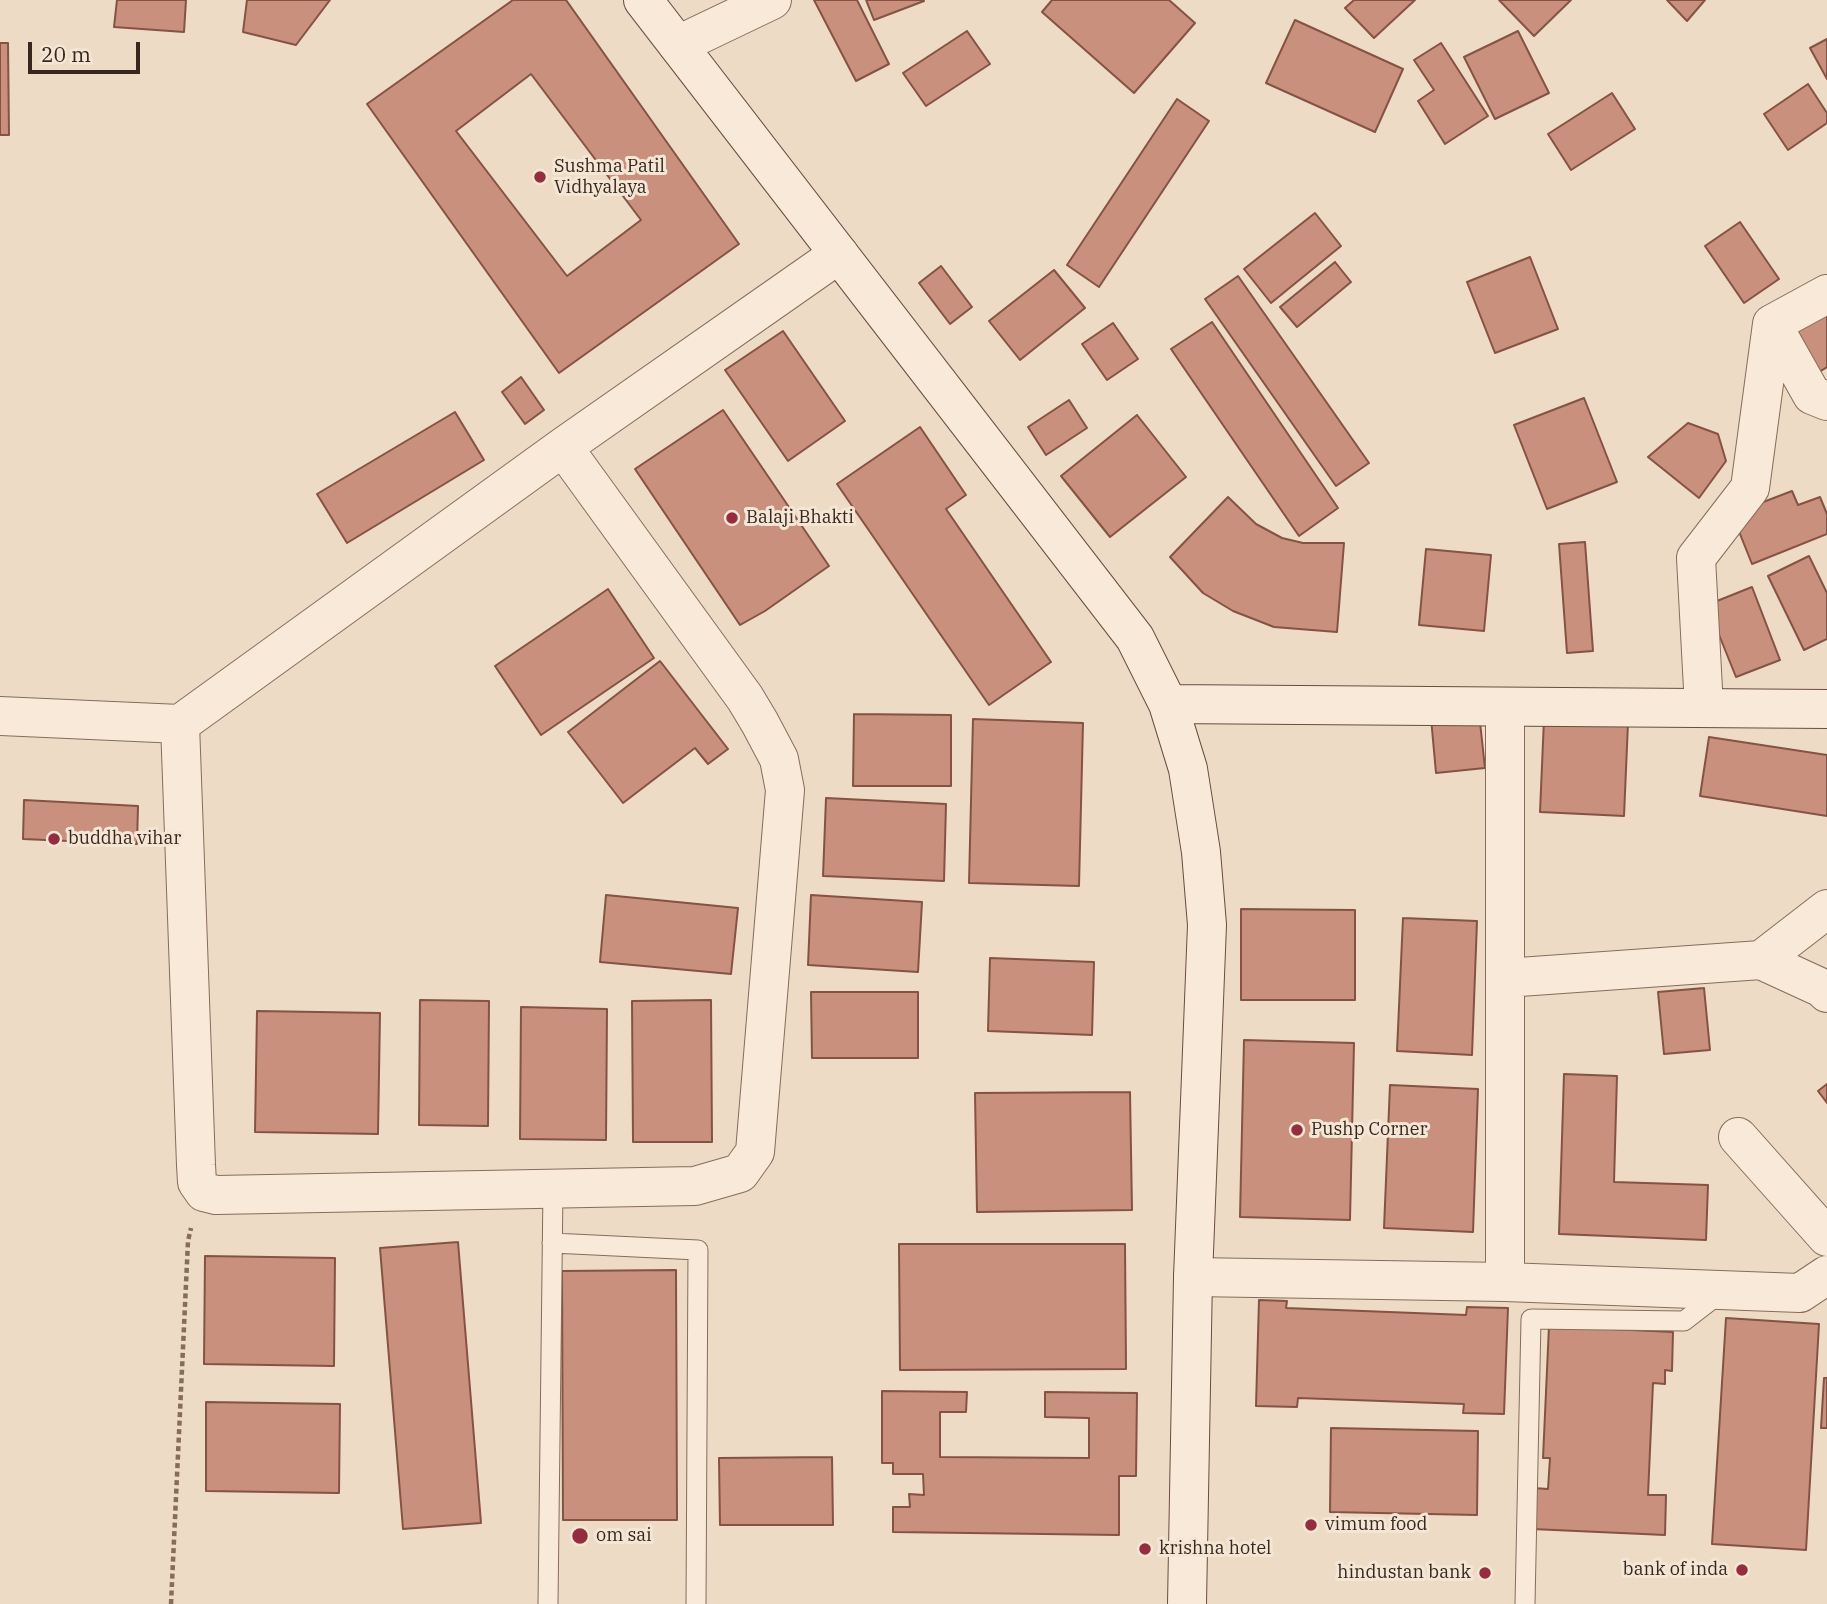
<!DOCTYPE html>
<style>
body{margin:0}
#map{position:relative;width:1827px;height:1604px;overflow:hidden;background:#eddbc5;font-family:"IBM Plex Serif",serif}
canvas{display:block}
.scale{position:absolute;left:28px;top:42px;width:112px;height:32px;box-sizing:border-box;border:4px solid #38271f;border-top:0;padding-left:9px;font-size:21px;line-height:24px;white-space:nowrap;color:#38271f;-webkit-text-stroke:5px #f4e6d5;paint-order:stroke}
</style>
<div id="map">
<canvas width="1827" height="1604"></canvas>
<div class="scale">20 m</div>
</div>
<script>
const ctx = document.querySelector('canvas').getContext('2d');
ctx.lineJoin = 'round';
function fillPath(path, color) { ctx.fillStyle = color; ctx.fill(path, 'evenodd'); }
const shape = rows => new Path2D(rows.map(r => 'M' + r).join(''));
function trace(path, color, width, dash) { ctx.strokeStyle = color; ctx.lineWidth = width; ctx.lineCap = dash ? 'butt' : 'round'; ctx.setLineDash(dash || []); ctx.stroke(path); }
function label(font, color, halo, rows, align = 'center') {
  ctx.font = font + ' "IBM Plex Serif",serif'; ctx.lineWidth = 6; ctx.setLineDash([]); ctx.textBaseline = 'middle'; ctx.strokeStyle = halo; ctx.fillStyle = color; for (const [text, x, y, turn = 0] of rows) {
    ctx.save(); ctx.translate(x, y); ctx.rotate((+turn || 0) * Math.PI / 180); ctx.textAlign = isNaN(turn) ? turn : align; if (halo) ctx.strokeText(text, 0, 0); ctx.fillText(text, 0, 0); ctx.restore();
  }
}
const building = shape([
 [117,0,186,0,184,32,114,27,117,0],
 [247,0,330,0,296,45,243,32,247,0],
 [513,0,566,0,739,244,559,373,367,104,513,0],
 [531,74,641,220,567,276,456,131,531,74],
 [814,0,857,0,889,64,856,81,814,0],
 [866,0,923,0,924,1,874,20,866,0],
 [1052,0,1169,0,1195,23,1134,93,1042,12,1052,0],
 [1354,0,1415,0,1374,38,1345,8,1354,0],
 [1499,0,1571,0,1534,36,1499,0],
 [1667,0,1705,0,1687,21,1667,0],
 [1295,20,1403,69,1375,132,1266,83,1295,20],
 [967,31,990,64,926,106,903,73,967,31],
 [1518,31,1549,93,1495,119,1464,57,1518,31],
 [1827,39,1827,79,1810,48,1827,39],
 [0,43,8,43,9,135,0,135,0,43],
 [1441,43,1488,116,1445,144,1418,101,1434,90,1414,60,1441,43],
 [1808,84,1827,113,1827,123,1788,150,1764,114,1808,84],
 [1612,93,1635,129,1571,170,1548,134,1612,93],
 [1177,99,1209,121,1099,287,1067,265,1177,99],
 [1315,213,1341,246,1271,303,1244,269,1315,213],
 [1740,222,1779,279,1744,303,1705,246,1740,222],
 [1530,257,1558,329,1495,353,1467,282,1530,257],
 [1335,262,1351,282,1297,327,1280,307,1335,262],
 [941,266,972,307,950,324,919,283,941,266],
 [1054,270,1085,308,1020,360,989,321,1054,270],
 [1238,276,1369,463,1336,486,1205,299,1238,276],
 [1827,306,1827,367,1811,377,1783,332,1827,306],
 [1212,322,1338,508,1299,536,1171,349,1212,322],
 [1113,323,1138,359,1107,380,1082,344,1113,323],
 [783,331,845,421,788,461,725,370,783,331],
 [521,377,544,410,525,424,502,392,521,377],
 [1584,398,1617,482,1547,509,1514,425,1584,398],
 [1069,400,1087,428,1046,455,1028,427,1069,400],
 [723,410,829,566,765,611,740,625,635,469,723,410],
 [455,412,484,460,347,543,317,494,455,412],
 [1137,415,1186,477,1110,537,1061,476,1137,415],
 [1688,423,1718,434,1726,461,1699,498,1648,457,1688,423],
 [920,427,966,495,946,509,1051,662,989,705,837,484,920,427],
 [1792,491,1798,505,1820,497,1827,514,1827,534,1752,564,1732,514,1792,491],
 [1228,497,1256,524,1282,538,1303,543,1344,543,1337,632,1274,627,1233,611,1203,593,1170,557,1228,497],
 [1585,542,1593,651,1567,653,1559,544,1585,542],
 [1426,549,1491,555,1484,631,1419,625,1426,549],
 [1809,556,1827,593,1827,639,1804,650,1768,576,1809,556],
 [1752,587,1780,660,1736,677,1707,605,1752,587],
 [608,589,654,658,541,735,495,666,608,589],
 [660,661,728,749,708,764,695,748,623,803,568,732,660,661],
 [1479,713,1485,768,1436,773,1431,718,1479,713],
 [854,714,951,715,951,786,853,786,854,714],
 [973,719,1083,723,1079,886,969,883,973,719],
 [1544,719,1628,723,1624,816,1540,812,1544,719],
 [1709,737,1827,755,1827,816,1700,796,1709,737],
 [826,798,946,804,944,881,823,876,826,798],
 [24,800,138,806,137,844,23,839,24,800],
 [606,895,738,908,731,974,600,962,606,895],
 [811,895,922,902,918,972,808,965,811,895],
 [1241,909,1355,910,1355,1000,1241,1000,1241,909],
 [1403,918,1477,921,1472,1055,1397,1051,1403,918],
 [990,958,1094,962,1092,1035,988,1031,990,958],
 [1704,988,1710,1050,1664,1054,1658,992,1704,988],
 [811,992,918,992,918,1058,812,1058,811,992],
 [420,1000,489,1001,488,1126,419,1125,420,1000],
 [711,1000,712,1142,633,1142,632,1001,711,1000],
 [521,1007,607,1009,606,1140,520,1139,521,1007],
 [257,1011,380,1013,378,1134,255,1132,257,1011],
 [1244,1040,1354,1043,1350,1220,1240,1217,1244,1040],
 [1564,1074,1617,1076,1614,1182,1708,1185,1706,1240,1559,1234,1564,1074],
 [1827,1084,1827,1103,1818,1091,1827,1084],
 [1390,1085,1478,1089,1473,1232,1384,1228,1390,1085],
 [1130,1092,1132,1210,977,1212,975,1093,1130,1092],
 [458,1242,481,1523,403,1529,380,1248,458,1242],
 [899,1244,1125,1244,1126,1369,900,1370,899,1244],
 [205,1256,335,1258,334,1366,204,1364,205,1256],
 [676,1270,677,1520,563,1520,562,1271,676,1270],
 [1259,1300,1287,1301,1286,1308,1466,1315,1467,1307,1508,1308,1504,1414,1463,1413,1464,1404,1298,1398,1297,1407,1256,1406,1259,1300],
 [1726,1318,1819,1324,1806,1550,1712,1544,1726,1318],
 [1549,1326,1673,1332,1672,1371,1665,1370,1665,1384,1653,1383,1648,1495,1666,1495,1665,1535,1532,1529,1533,1488,1548,1489,1550,1458,1543,1458,1549,1326],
 [1824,1378,1827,1378,1827,1428,1821,1428,1824,1378],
 [882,1391,967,1392,966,1412,940,1412,940,1457,1089,1458,1089,1418,1045,1417,1045,1392,1137,1393,1136,1476,1119,1476,1119,1535,893,1532,893,1507,910,1507,909,1494,924,1495,923,1474,893,1474,893,1463,882,1463,882,1391],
 [206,1402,340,1404,339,1493,206,1491,206,1402],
 [1331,1428,1478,1431,1477,1515,1330,1512,1331,1428],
 [832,1457,833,1525,720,1525,719,1458,832,1457]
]);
const path = shape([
 [171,1604,188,1241,191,1228]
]);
const lane = shape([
 [552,1243,698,1250,696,1604],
 [548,1604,553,1188],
 [1525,1604,1531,1319,1684,1321,1719,1294]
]);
const street = shape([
 [678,45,772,0],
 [1772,324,1812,395,1827,401],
 [1704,708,1696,558,1750,488,1772,324,1827,294],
 [0,716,180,724,563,447,839,254],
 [180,724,196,1165,197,1182,204,1192,216,1195,695,1186,740,1173,755,1152,785,790,779,759,760,723,745,698,563,447],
 [1761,960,1827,909],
 [1505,978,1505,707],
 [1738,1137,1827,1237],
 [1193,1277,1505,1282,1505,978,1761,960,1822,988,1827,993],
 [1505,1282,1800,1293,1827,1275]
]);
const secondary = shape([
 [643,0,1135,638,1168,704,1188,769,1201,852,1207,925,1193,1277,1187,1604],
 [1168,704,1827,709]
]);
const markers = [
 [540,177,7,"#942e3f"],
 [732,518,7,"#942e3f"],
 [54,839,7,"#942e3f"],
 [1297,1130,7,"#942e3f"],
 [1311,1525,7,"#942e3f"],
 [580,1536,9,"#942e3f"],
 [1145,1549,7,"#942e3f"],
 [1742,1570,7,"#942e3f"],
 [1485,1573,7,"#942e3f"]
];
const poiNames = [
 ["Sushma Patil",554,167],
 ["Vidhyalaya",554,188],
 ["Balaji Bhakti",746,518],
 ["buddha vihar",68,839],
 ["Pushp Corner",1311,1130],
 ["vimum food",1325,1525],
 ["om sai",596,1536],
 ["krishna hotel",1159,1549],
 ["bank of inda",1728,1570,"right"],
 ["hindustan bank",1471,1573,"right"]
];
fillPath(building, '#c9907d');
trace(building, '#855243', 2);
trace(lane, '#876c5c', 21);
trace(street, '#876c5c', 40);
trace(secondary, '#694d3f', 40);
trace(path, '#876c5c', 4.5, [5, 3.5]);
trace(lane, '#f8e9d9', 19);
trace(street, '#f8e9d9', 38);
trace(secondary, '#f8e9d9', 38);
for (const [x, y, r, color] of markers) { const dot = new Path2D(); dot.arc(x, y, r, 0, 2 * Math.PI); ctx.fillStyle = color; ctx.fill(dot); trace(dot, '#f4e6d5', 2.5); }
label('18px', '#38271f', '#f4e6d5', poiNames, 'left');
</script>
